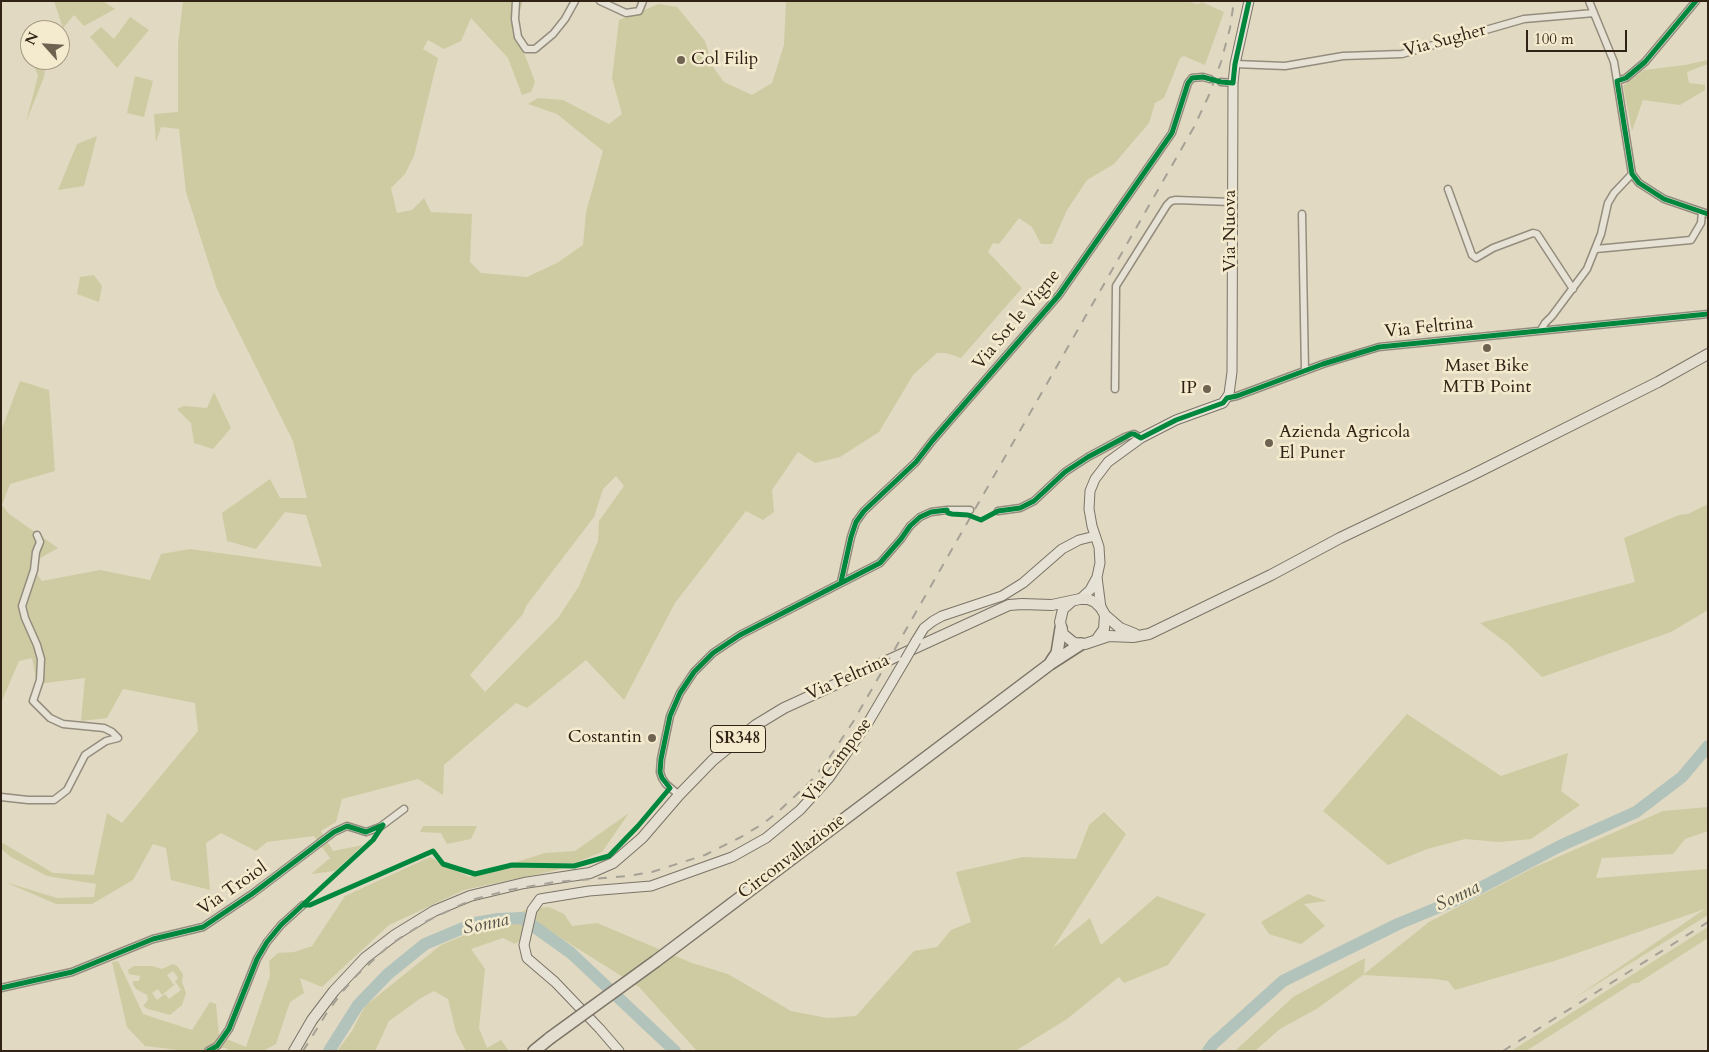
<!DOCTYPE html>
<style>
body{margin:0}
#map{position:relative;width:1709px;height:1052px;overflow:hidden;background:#e1d9c1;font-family:Cardo,serif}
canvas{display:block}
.frame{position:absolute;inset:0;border:2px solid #302215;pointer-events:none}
.north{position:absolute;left:20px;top:20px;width:50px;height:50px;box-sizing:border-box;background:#f4eace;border:1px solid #a69a84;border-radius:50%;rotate:296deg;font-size:14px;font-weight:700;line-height:20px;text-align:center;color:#302215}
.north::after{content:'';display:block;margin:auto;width:18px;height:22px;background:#6e6251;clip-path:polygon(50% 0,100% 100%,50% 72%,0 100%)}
.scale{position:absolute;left:1526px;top:30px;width:101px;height:22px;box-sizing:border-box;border:2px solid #302215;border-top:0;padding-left:6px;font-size:15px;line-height:18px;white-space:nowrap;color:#302215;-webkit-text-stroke:4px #f4eace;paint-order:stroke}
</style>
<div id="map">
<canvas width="1709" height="1052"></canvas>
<div class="frame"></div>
<div class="north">N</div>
<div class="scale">100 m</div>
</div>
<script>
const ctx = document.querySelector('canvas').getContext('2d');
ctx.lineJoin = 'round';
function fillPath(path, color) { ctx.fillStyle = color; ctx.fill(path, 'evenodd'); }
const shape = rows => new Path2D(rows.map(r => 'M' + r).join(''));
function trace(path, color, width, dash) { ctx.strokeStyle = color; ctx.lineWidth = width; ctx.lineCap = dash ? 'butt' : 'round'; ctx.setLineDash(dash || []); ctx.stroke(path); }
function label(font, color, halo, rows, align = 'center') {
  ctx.font = font + ' Cardo,serif'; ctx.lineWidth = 5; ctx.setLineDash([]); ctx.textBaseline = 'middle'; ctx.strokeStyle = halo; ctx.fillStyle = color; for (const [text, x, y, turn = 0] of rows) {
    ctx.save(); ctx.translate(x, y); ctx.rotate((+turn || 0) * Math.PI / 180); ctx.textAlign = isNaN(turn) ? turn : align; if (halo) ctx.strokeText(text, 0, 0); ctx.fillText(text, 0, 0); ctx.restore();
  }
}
const green = shape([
 [54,1,103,1,115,9,84,26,74,15,63,28],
 [183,1,523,1,519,14,513,23,535,82,531,92,522,95,508,58,471,18,461,41,444,49,428,40,423,49,438,58,414,156,405,174,391,188,397,213,412,210,424,198,431,212,472,214,470,262,481,273,527,277,557,263,583,245,586,212,603,151,557,114,528,104,538,98,563,100,609,124,622,114,612,78,619,20,659,4,677,7,705,41,713,67,724,82,752,95,772,83,784,45,786,1,1186,1,1198,4,1202,2,1224,12,1205,65,1184,56,1180,58,1164,98,1155,103,1149,123,1114,164,1087,180,1067,210,1052,244,1041,244,1032,227,1019,218,999,244,993,243,988,252,1022,288,961,358,946,353,937,353,913,375,879,432,840,457,815,463,798,452,772,490,774,512,763,520,746,511,675,603,624,700,586,660,527,708,516,703,444,765,443,795,418,779,342,799,336,822,321,831,333,851,363,845,335,871,311,874,330,858,314,836,267,842,256,851,221,833,206,843,210,890,171,880,166,848,153,844,133,880,92,904,56,904,5,882,57,898,94,897,96,884,47,876,11,857,1,849,1,842,53,873,94,875,107,813,122,823,198,731,195,703,123,689,107,718,81,721,85,678,37,684,32,658,19,661,1,703,1,431,20,381,49,390,55,471,10,484,2,505,9,514,58,548,30,564,42,581,100,570,150,580,161,554,190,549,322,567,306,515,285,512,256,549,227,541,222,513,270,479,280,498,307,498,293,441,217,289,186,192,179,129,161,127,156,142,154,114,178,112,178,44],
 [616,476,624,486,599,521,598,541,579,586,558,618,485,692,470,675,523,614,526,606,594,517,603,489],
 [130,17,149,30,117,68,90,37,101,27,114,39],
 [32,60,46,60,44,77,26,122,38,76],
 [1708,60,1708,64,1687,72,1689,83,1705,85,1705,90,1680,105,1643,100,1632,131,1623,86,1644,70,1685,65],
 [135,76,153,81,144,117,127,113],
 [97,136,84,186,58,190,77,144],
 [94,275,102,286,99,302,77,294,80,277],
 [214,392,231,428,213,449,194,443,191,423,177,409,184,406,207,408],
 [1708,504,1708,610,1671,632,1542,677,1508,644,1480,623,1635,582,1624,538,1679,515,1688,514],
 [1407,714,1501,776,1568,753,1561,791,1580,805,1531,839,1499,842,1465,839,1427,849,1388,865,1323,811],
 [1708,807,1708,831,1685,839,1673,854,1602,858,1596,878,1708,869,1708,915,1573,999,1705,909,1554,961,1455,990,1448,981,1435,979,1363,975,1318,1008,1280,1029,1255,1051,1235,1051,1293,997,1365,958,1364,974,1429,922,1535,867,1663,811],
 [1104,812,1126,834,1053,948,1090,918,1101,945,1157,896,1206,914,1168,965,1124,983,1119,977,1067,1019,1017,1050,1017,1051,697,1051,639,987,540,925,515,944,503,938,471,949,485,969,479,1028,487,1048,501,1040,509,1051,466,1051,456,1032,448,999,434,991,421,998,389,1021,375,1051,337,1051,352,1031,365,1006,441,945,528,909,549,907,564,914,572,926,597,923,692,963,728,974,791,1011,827,1018,856,1016,914,951,937,947,951,930,971,922,956,872,1023,857,1076,859,1089,825],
 [629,813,602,852,557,870,464,890,389,925,322,987,300,978,304,993,290,1002,276,1044,263,1051,231,1051,225,1048,187,1051,145,1046,127,1027,112,962,118,961,143,1014,192,1030,210,1002,216,1004,219,1036,246,1047,270,976,269,961,278,953,294,952,312,946,345,896,430,857,469,877,545,853,575,851],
 [423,826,477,826,471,839,447,844,441,833,420,832],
 [1308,894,1327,901,1304,904,1325,926,1301,944,1269,934,1261,922],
 [1708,927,1708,938,1638,983,1633,983,1526,1051,1511,1051],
 [173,964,177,966,183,974,182,982,186,993,182,1005,170,1015,148,1009,143,1006,148,1000,147,995,136,989,133,984,133,981,139,981,140,976,129,974,128,970,134,966,152,966,162,969],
 [173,971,178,978,175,981,181,990,169,999,165,994,157,1000,152,993,158,989,162,995,174,985,167,975]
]);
const river = shape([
 [329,1051,358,1005,388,974,425,944,475,923,498,919,522,918,571,953,675,1051],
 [1208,1051,1213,1044,1283,981,1398,924,1461,898,1560,846,1636,812,1682,777,1708,746]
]);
const street = shape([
 [516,1,515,19,518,37,526,49,535,49,553,34,565,19,575,1],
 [600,1,626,13,639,11,643,1],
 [1589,1,1614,62,1632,174,1639,183,1664,199,1708,214],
 [1235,64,1285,66,1343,56,1402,54,1524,19,1594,13],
 [1617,81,1626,78,1645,62,1696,1],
 [1221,82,1233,83],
 [1448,189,1472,255,1476,258,1493,248,1533,233,1537,234,1573,289],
 [1302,214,1305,371],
 [1596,249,1691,240,1701,223,1702,212],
 [1541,330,1545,323,1552,316,1587,269,1601,234,1608,203,1614,193,1632,174],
 [1115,389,1116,286,1167,205,1171,201,1176,200,1231,202],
 [1227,398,1237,396,1323,364,1379,347,1708,314],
 [998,511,1020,508,1034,501,1065,472,1088,457,1125,437,1134,434,1141,438],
 [841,582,851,537,856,522,864,511,916,462,933,440,1059,295,1172,133,1188,83,1192,78,1203,77,1210,79],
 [679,795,666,784,662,778,660,772,661,759,670,716,680,693,694,672,713,653,740,635,880,563,901,539,910,526,920,517,931,512,947,510,970,510],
 [1,797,28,800,54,800,67,790,85,755,106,741,118,738,112,732,104,728,63,724,50,718,33,701,40,680,41,659,37,645,25,618,22,606,34,570,36,552,40,542,37,535],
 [1,988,72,972,153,939,203,927,252,894,334,832,347,826,366,832,372,830,380,827,404,809],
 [208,1051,217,1046,229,1029,257,959,267,942,281,925,303,905]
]);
const secondary = shape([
 [1080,599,1090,590,1096,579],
 [1101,608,1097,577,1100,563,1099,547,1092,526,1089,509,1090,491,1095,479,1108,462,1141,438,1176,420,1223,403,1229,394,1232,372,1233,83,1235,64,1249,1],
 [916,641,924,628,933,621,942,616,1002,596,1023,583,1062,549,1079,540,1095,536],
 [619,1051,600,1029,555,982,527,958,524,945,532,910,540,899,589,891,651,886,732,857,766,838,800,810,829,778,869,721,905,660]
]);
const primary = shape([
 [1072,601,1063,609,1060,622,1063,634,1074,643,1085,644,1109,636,1133,637,1149,634,1271,575,1340,538,1472,475,1658,382,1708,354],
 [1105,615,1120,628,1135,634],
 [294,1051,312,1020,334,991,365,958,395,935,434,911,470,896,524,883,590,873,613,863,642,838,679,795,713,760,756,725,784,708,1009,605,1022,604,1052,605,1080,599,1088,599,1095,602,1101,608,1105,615,1104,629,1097,639]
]);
const highway = shape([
 [1051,662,1057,653,1061,628],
 [656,961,1050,664,1081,644],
 [534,1051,550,1038]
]);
const rail = shape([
 [303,1051,328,1011,343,991,358,974,391,944,427,921,471,900,509,890,555,882,628,876,652,872,705,855,741,837,764,823,779,811,810,782,825,764,853,722,1194,127,1209,95,1221,62,1230,28,1234,1],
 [1503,1051,1708,922]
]);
const secondaryBridge = shape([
 [905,660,916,641]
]);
const highwayBridge = shape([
 [550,1038,656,961]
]);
const cycleway = shape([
 [1696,1,1645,62,1626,78,1617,81,1632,174,1639,183,1664,199,1708,214],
 [841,582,851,537,856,522,864,511,916,462,933,440,1059,295,1172,133,1188,83,1192,78,1203,77,1221,82,1233,83,1235,64,1249,1],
 [303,905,310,905,433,851,443,864,475,874,512,865,574,866,609,856,638,826,670,788,662,778,660,772,661,759,670,716,680,693,694,672,713,653,740,635,880,563,901,539,910,526,920,517,931,512,947,510,948,513,952,514,968,515,981,520,998,511,1020,508,1034,501,1065,472,1088,457,1131,434,1134,434,1141,438,1176,420,1223,403,1227,398,1237,396,1323,364,1379,347,1708,314],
 [1,988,72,972,153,939,203,927,252,894,334,832,347,826,366,832,383,825],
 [208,1051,217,1046,229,1029,257,959,267,942,281,925,373,840,383,825]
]);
const markers = [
 [681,60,5,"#6e6251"],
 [1487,348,5,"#6e6251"],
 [1207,389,5,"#6e6251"],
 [1269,443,5,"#6e6251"],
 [652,738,5,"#6e6251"]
];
const shields = [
 [738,739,55]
];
const shieldNames = [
 ["SR348",738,739]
];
const streetNames = [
 ["Via Sugher",1445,41,-15],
 ["Via Nuova",1231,231,-90],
 ["Via Sot le Vigne",1017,320,-50],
 ["Via Feltrina",1429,328,-6],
 ["Via Feltrina",848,678,-24],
 ["Via Campose",838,761,-53],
 ["Circonvallazione",792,857,-37],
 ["Via Troiol",233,889,-35]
];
const poiNames = [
 ["Col Filip",691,60],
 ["Maset Bike",1487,367,"center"],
 ["MTB Point",1487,388,"center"],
 ["IP",1197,389,"right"],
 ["Azienda Agricola",1279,433],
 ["El Puner",1279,454],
 ["Costantin",642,738,"right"]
];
const waterNames = [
 ["Sonna",1458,897,-26],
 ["Sonna",486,925,-12]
];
fillPath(green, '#cecba2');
trace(river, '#b2c3bb', 12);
trace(street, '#948d7e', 9);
trace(secondary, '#7b7467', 11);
trace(primary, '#7b7467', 12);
trace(highway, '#7b7467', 14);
trace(street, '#e7e2d6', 6);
trace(secondary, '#e7e2d6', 9);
trace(primary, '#e3ded0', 10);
trace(highway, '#e3ded0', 11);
trace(rail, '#a6a196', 2, [9, 9]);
trace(secondaryBridge, '#7b7467', 11, []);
trace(highwayBridge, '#7b7467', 14, []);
trace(secondaryBridge, '#e7e2d6', 9);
trace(highwayBridge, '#e3ded0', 11);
trace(cycleway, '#00873e', 5);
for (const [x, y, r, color] of markers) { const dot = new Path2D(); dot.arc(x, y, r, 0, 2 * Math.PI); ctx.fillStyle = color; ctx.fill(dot); trace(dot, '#f4eace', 2); }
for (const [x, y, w] of shields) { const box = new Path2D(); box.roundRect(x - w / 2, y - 13.5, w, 27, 4); ctx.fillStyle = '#f4eace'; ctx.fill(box); trace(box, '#302215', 1); }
label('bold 16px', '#302215', null, shieldNames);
label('18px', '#302215', '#f4eace', streetNames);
label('18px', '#302215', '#f4eace', poiNames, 'left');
label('italic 19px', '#515046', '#f4eace', waterNames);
</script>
